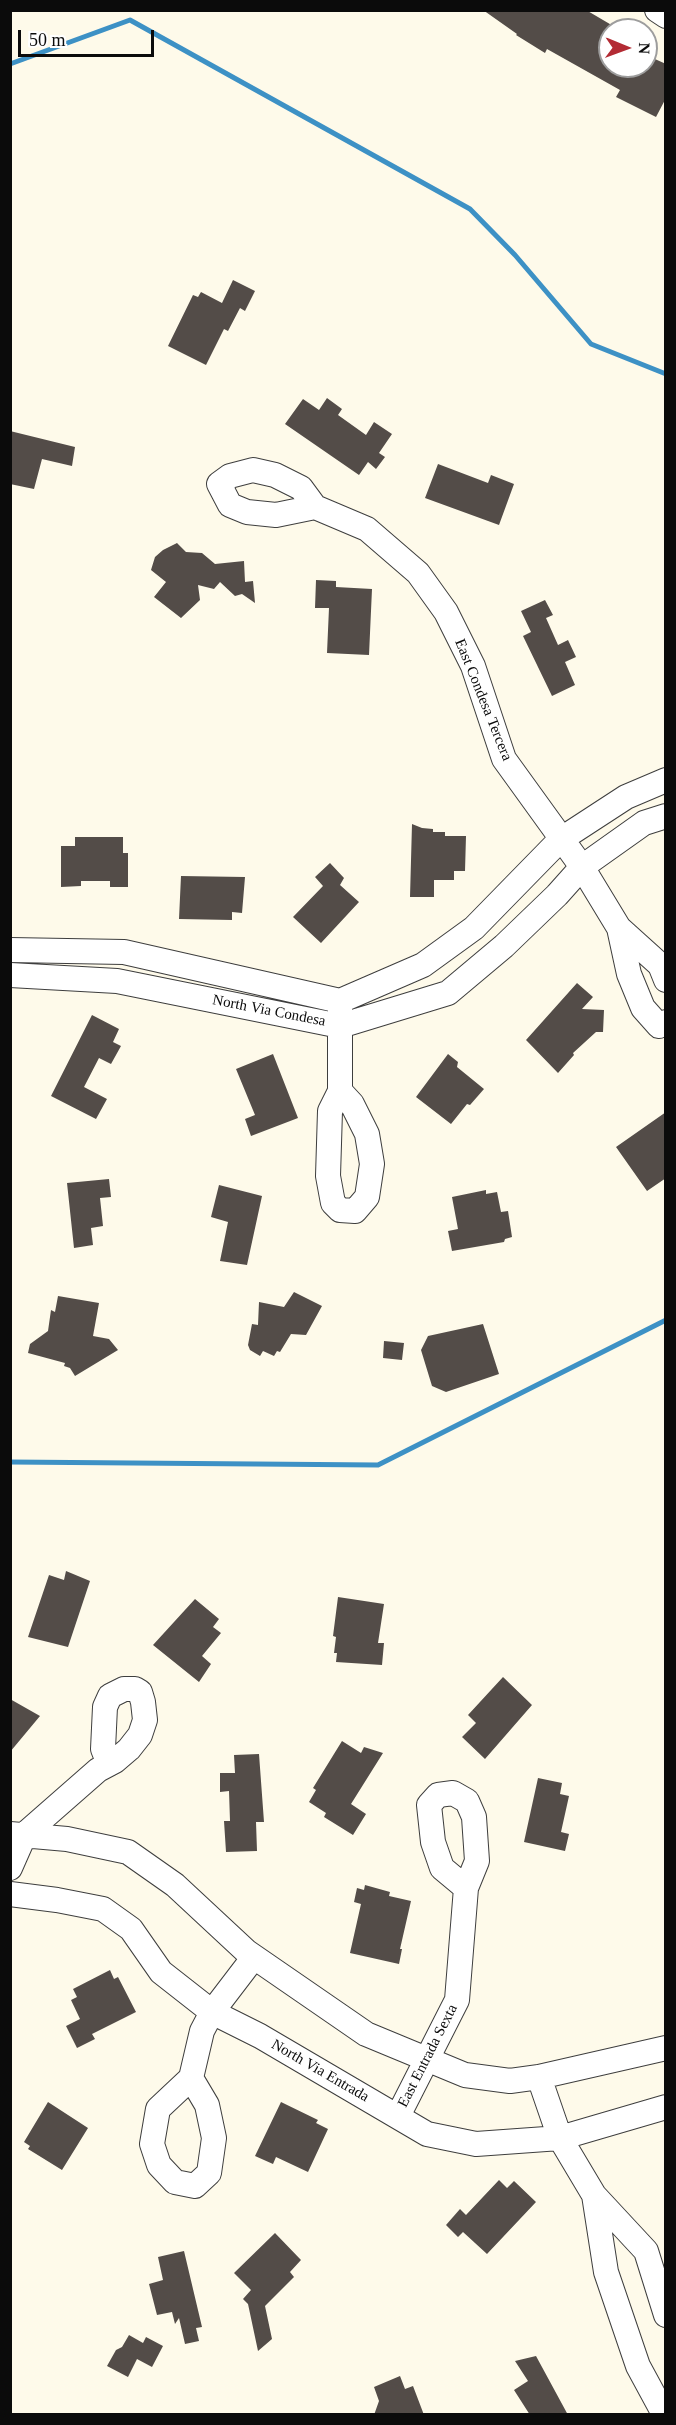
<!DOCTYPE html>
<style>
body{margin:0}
#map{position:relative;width:676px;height:2425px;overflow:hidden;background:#fefaea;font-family:Georgia,serif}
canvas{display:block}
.frame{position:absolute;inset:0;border:12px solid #0b0b0b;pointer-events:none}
.north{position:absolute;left:598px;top:18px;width:60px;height:60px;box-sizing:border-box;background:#fff;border:2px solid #9d9d9d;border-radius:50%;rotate:91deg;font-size:16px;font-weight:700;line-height:24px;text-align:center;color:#0b0b0b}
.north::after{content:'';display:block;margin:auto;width:21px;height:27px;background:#b32b34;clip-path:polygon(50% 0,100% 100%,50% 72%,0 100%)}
.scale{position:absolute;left:18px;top:30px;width:136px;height:27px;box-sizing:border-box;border:3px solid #0b0b0b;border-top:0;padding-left:8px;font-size:18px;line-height:21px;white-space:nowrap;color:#0b0b0b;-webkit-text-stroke:4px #fff;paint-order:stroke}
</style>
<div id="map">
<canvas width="676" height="2425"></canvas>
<div class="frame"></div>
<div class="north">N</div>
<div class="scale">50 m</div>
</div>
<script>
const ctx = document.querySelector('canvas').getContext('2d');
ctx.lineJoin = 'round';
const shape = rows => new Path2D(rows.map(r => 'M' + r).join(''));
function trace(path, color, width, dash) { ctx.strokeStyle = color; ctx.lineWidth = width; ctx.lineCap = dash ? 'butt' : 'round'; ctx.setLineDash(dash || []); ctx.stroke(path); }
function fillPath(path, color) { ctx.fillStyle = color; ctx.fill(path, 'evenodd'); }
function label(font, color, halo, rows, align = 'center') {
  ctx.font = font + ' Georgia,serif'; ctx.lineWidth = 6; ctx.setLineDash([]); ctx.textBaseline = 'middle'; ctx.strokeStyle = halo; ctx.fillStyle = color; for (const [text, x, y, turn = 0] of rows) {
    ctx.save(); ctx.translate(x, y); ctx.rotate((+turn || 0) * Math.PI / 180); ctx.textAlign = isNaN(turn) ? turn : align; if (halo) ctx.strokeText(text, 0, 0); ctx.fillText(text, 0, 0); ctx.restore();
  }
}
const stream = shape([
 [10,64,130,20,470,209,515,255,591,344,666,374],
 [10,1462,378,1465,666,1320]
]);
const building = shape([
 [483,10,586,10,620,30,610,30,610,66,646,66,646,55,666,64,666,98,656,117,616,97,620,90,547,49,545,53,516,35,517,34],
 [233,280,255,291,245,311,240,308,228,331,224,329,206,365,168,346,193,295,198,297,201,292,222,303],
 [327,398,342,409,338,415,366,435,374,422,392,434,379,453,385,457,376,469,368,462,359,475,285,424,303,399,319,410],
 [10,431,75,447,72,466,42,459,34,489,10,484],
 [438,464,488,483,491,475,514,484,499,525,425,498],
 [177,543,186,552,202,553,215,564,244,561,245,582,253,581,255,603,242,594,235,596,220,582,214,589,198,585,200,600,181,618,154,597,166,582,151,570,155,557,163,550],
 [316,580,336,581,336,587,372,589,369,655,327,653,329,608,315,608],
 [545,600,553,615,546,618,558,645,568,640,576,657,565,662,575,685,552,696,523,636,531,632,521,611],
 [412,824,422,828,433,829,433,832,445,832,445,836,466,836,465,871,454,871,454,880,434,880,434,897,410,897],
 [75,837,123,837,123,853,128,853,128,887,110,887,110,881,81,881,81,886,61,887,61,846,75,846],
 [330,863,344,878,340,885,359,902,321,943,293,917,323,886,315,877],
 [181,876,245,877,242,913,232,912,232,920,179,919],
 [577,983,593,997,582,1009,604,1010,603,1032,596,1032,573,1053,574,1055,558,1073,526,1040],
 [92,1015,119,1029,113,1042,121,1046,111,1064,99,1058,84,1087,107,1099,96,1119,51,1096],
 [273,1054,298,1118,251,1136,245,1119,255,1115,236,1069],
 [448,1054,458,1062,457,1067,484,1089,470,1105,467,1104,451,1124,416,1097],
 [666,1112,666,1178,647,1191,616,1147],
 [109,1179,111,1197,100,1198,103,1226,91,1228,93,1245,74,1248,67,1183],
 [219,1185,262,1196,247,1265,220,1261,228,1222,211,1217],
 [486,1190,486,1194,497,1192,501,1212,508,1211,512,1237,505,1239,504,1242,452,1251,448,1231,458,1229,452,1197],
 [294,1292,322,1306,306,1335,291,1334,280,1352,277,1351,274,1356,263,1351,260,1356,250,1350,248,1345,252,1324,258,1325,259,1302,284,1307],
 [58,1296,99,1303,93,1336,109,1339,118,1350,75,1376,70,1368,64,1366,65,1363,28,1353,30,1344,48,1331,51,1310,55,1312],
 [483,1324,499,1374,446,1392,432,1386,421,1350,428,1336],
 [384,1341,404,1343,402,1360,383,1358],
 [66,1571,90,1581,68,1647,28,1637,49,1575,64,1580],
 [338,1597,384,1604,378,1643,384,1643,382,1665,336,1662,337,1653,334,1653,336,1637,333,1636],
 [195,1599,219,1619,213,1627,221,1633,202,1656,211,1664,199,1682,153,1645],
 [503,1677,532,1705,485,1759,462,1737,476,1723,468,1715],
 [10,1699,40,1716,10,1752],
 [342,1741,361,1753,364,1747,383,1753,351,1804,366,1814,353,1835,324,1817,326,1813,309,1802,316,1790,313,1788],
 [259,1754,264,1822,256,1822,257,1851,226,1852,224,1821,230,1821,229,1791,220,1792,220,1773,235,1773,234,1755],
 [538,1778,562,1783,560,1794,569,1796,561,1832,569,1834,565,1851,524,1842],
 [365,1885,390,1892,389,1896,411,1901,400,1949,402,1949,399,1964,350,1953,361,1904,354,1902,357,1888,364,1890],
 [110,1970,114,1979,118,1977,136,2012,92,2034,95,2039,77,2048,66,2026,80,2019,71,2000,77,1997,73,1989],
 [48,2102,88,2128,62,2170,28,2149,30,2146,24,2142],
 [281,2102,318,2120,316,2123,328,2129,308,2172,276,2157,273,2164,255,2156],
 [499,2180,507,2188,514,2181,536,2202,487,2254,463,2232,458,2237,446,2225,460,2209,466,2215],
 [275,2233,301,2260,290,2272,294,2277,265,2306,272,2339,258,2351,248,2304,243,2299,251,2290,234,2273],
 [184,2251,202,2327,196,2328,199,2341,185,2344,179,2318,175,2324,172,2312,157,2315,149,2284,163,2280,158,2257],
 [129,2335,143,2343,146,2337,163,2346,152,2367,137,2359,128,2377,107,2366,116,2350,122,2347],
 [536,2356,568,2415,530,2415,514,2390,528,2381,515,2361],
 [400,2376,405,2389,413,2386,424,2415,374,2415,379,2401,374,2387]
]);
const minor = shape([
 [657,10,666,16],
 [315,507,276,515,247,512,230,505,219,484,230,476,253,470,275,475,301,488,315,507,367,529,418,573,446,612,473,666,504,759,582,867,619,928,629,974,643,1008,659,1026,666,1022],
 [619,928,660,965,666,980],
 [10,950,124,952,340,1001,423,965,474,928,560,840,626,797,666,780],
 [10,975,117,981,340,1026,448,993,504,946,557,895,582,867,644,823,666,816],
 [340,1091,352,1104,367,1134,372,1164,367,1197,355,1211,340,1210,333,1203,328,1176,330,1111,340,1091,340,1009],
 [10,1834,67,1839,128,1852,175,1885,247,1952,366,2034,465,2075,510,2081,539,2077,666,2048],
 [10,1868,25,1834,98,1770,115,1761,129,1749,140,1735,145,1720,143,1702,140,1692,135,1689,124,1689,110,1696,105,1707,103,1749,109,1764],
 [10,1894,57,1900,103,1909,131,1929,161,1972,212,2012,260,2036,427,2134,476,2144,560,2138,666,2107],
 [539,2077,560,2138,594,2195,646,2251,666,2315],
 [191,2078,207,2105,214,2138,209,2173,195,2186,175,2182,159,2165,152,2144,158,2109,191,2078,202,2031,212,2012,254,1957],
 [398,2116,457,2000,466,1888,477,1861,474,1817,467,1801,453,1793,438,1795,429,1805,433,1842,442,1868,466,1888],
 [594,2195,606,2272,638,2366,664,2414]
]);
const streetNames = [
 ["East Condesa Tercera",483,700,68],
 ["North Via Condesa",269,1011,11],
 ["East Entrada Sexta",428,2056,-63],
 ["North Via Entrada",320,2071,30]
];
trace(stream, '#3d91c5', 5);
fillPath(building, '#534c48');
trace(minor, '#3e3e3e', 26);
trace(minor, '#fff', 24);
label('15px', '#0b0b0b', '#fff', streetNames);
</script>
